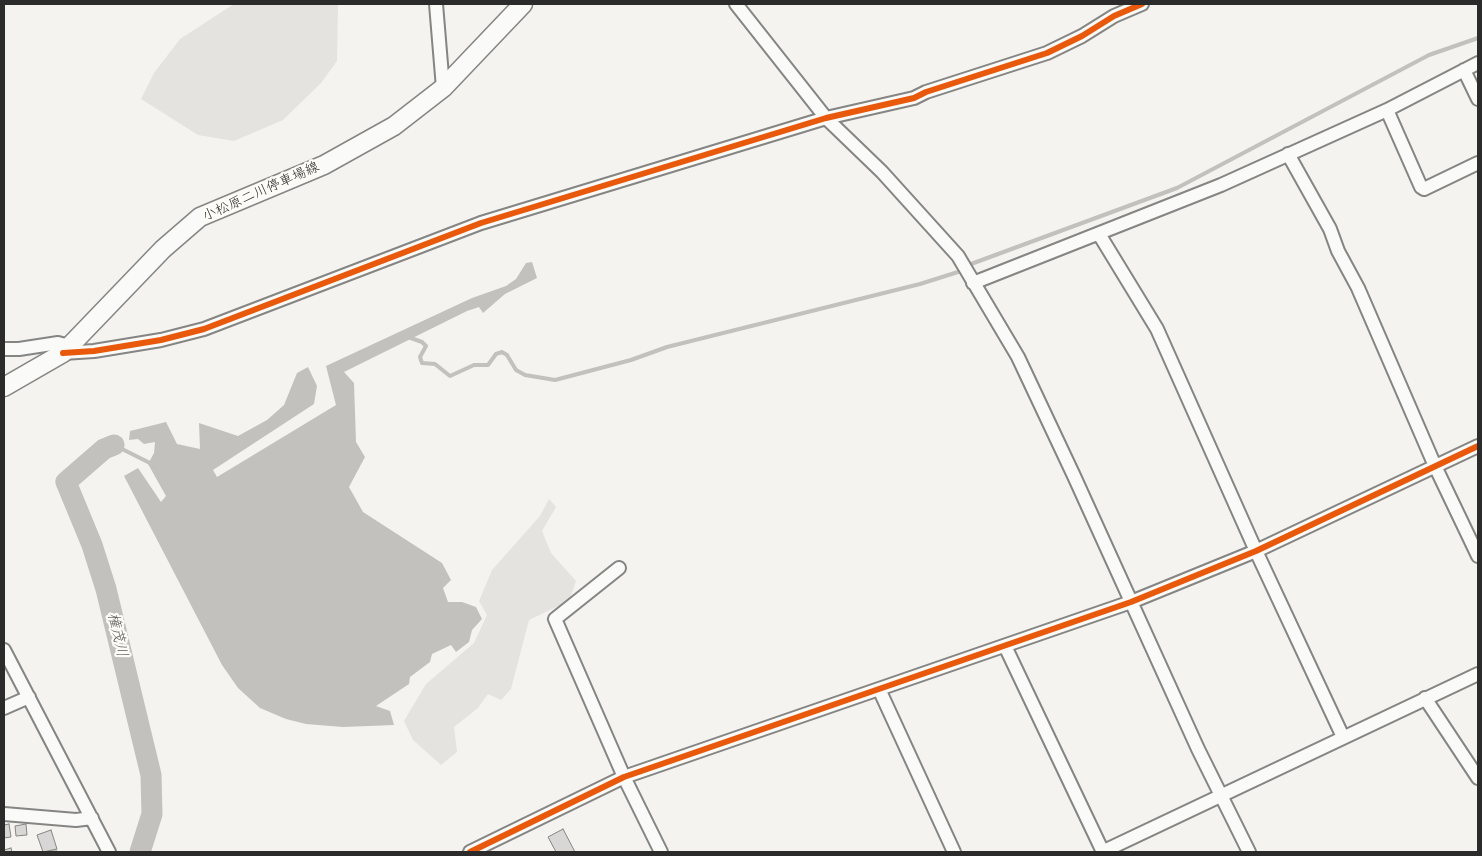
<!DOCTYPE html>
<meta charset="utf-8">
<style>
body{margin:0}
#map{position:relative;width:1482px;height:856px;overflow:hidden;background:#f4f3f0;font-family:"Balsamiq Sans",sans-serif}
canvas{display:block}
.frame{position:absolute;inset:0;border:5px solid #2b2b2b;pointer-events:none}
</style>
<div id="map">
<canvas width="1482" height="856"></canvas>
<div class="frame"></div>
</div>
<script>
const ctx = document.querySelector('canvas').getContext('2d');
ctx.lineJoin = 'round';
function fillPath(path, color) { ctx.fillStyle = color; ctx.fill(path, 'evenodd'); }
const shape = rows => new Path2D(rows.map(r => 'M' + r).join(''));
function trace(path, color, width, dash) { ctx.strokeStyle = color; ctx.lineWidth = width; ctx.lineCap = dash ? 'butt' : 'round'; ctx.setLineDash(dash || []); ctx.stroke(path); }
function label(font, color, halo, rows, align = 'center') {
  ctx.font = font + ' "Balsamiq Sans","Klee One",sans-serif'; ctx.lineWidth = 4.5; ctx.setLineDash([]); ctx.textBaseline = 'middle'; ctx.strokeStyle = halo; ctx.fillStyle = color; for (const [text, x, y, turn = 0] of rows) {
    ctx.save(); ctx.translate(x, y); ctx.rotate((+turn || 0) * Math.PI / 180); ctx.textAlign = isNaN(turn) ? turn : align; if (halo) ctx.strokeText(text, 0, 0); ctx.fillText(text, 0, 0); ctx.restore();
  }
}
const green = shape([
 [234,4,338,4,337,61,321,83,283,120,234,141,198,135,141,99,154,73,180,39],
 [549,499,556,507,542,531,551,553,576,581,569,601,529,620,511,689,501,700,488,694,478,708,454,727,457,752,441,765,413,740,404,721,426,684,474,643,487,615,479,601,492,570,540,516]
]);
const water = shape([
 [532,262,537,278,505,294,483,313,479,307,467,311,344,372,354,383,356,442,365,457,349,487,363,512,442,563,451,580,443,588,448,602,462,602,476,607,482,619,472,630,469,642,456,652,451,645,432,654,430,662,410,677,409,684,376,706,390,711,394,725,343,727,306,724,286,719,260,708,238,688,222,665,124,476,138,468,161,502,166,496,148,464,154,453,155,442,144,444,138,439,129,440,130,431,166,422,177,444,200,449,199,423,238,436,267,420,284,405,297,373,308,367,317,386,314,404,213,470,217,477,336,405,326,366,472,298,506,286,516,279,526,263]
]);
const shadow = shape([
 [52,835,58,852,45,852,39,836]
]);
const stream = shape([
 [408,337,422,342,426,346,420,357,422,363,435,364,450,376,474,365,488,365,496,354,502,352,507,355,516,370,525,375,555,380,631,360,667,347,920,284,958,272,971,264,1177,188,1429,55,1478,38],
 [114,445,154,465]
]);
const river = shape([
 [114,445,104,449,66,482,92,545,106,589,151,775,152,814,140,852]
]);
const building = shape([
 [9,824,11,837,4,838,4,825,9,824],
 [26,824,27,835,16,836,15,826,26,824],
 [563,829,575,852,556,852,548,837,563,829],
 [51,830,57,849,43,852,37,835,51,830],
 [11,848,12,852,4,852,4,850,11,848]
]);
const street = shape([
 [436,4,443,88],
 [736,4,826,118,882,172,958,256,1018,357,1074,476,1198,749,1249,852],
 [1464,70,1478,99],
 [1387,110,1421,187,1424,189,1478,163],
 [1288,154,1330,229,1338,251,1358,288,1435,466,1478,556],
 [1099,234,1157,329,1256,551,1343,737],
 [973,283,1221,185,1387,110,1478,63],
 [4,349,19,349,58,343,69,346],
 [63,353,94,351,161,340,204,329,481,223,826,118,914,98,926,92,1047,53,1082,36,1114,16,1142,4],
 [619,568,555,619,624,777,661,852],
 [1005,646,1103,852],
 [4,650,109,852],
 [879,689,954,852],
 [1425,698,1478,778],
 [4,708,29,697],
 [4,814,76,820,92,818],
 [470,852,624,777,1131,602,1256,551,1478,446],
 [1102,852,1478,674]
]);
const secondary = shape([
 [4,387,63,353,163,249,200,217,324,165,394,126,443,88,523,4]
]);
const cycleway = shape([
 [63,353,94,351,161,340,204,329,481,223,826,118,914,98,926,92,1047,53,1082,36,1114,16,1142,4],
 [470,852,624,777,1131,602,1256,551,1478,446]
]);
const streetNames = [
 ["小松原二川停車場線",261,192,-24]
];
const waterNames = [
 ["権茂川",117,635,77]
];
fillPath(green, '#e4e3e0');
fillPath(water, '#c2c1be');
fillPath(shadow, '#0003');
trace(stream, '#c2c1be', 4);
trace(river, '#c2c1be', 21);
fillPath(building, '#d8d7d5');
trace(building, '#858584', 1);
trace(street, '#858584', 16);
trace(secondary, '#858584', 21);
trace(street, '#fafaf8', 12);
trace(secondary, '#fafaf8', 18);
trace(cycleway, '#e8590c', 6);
label('14px', '#2b2b2b', '#fdfcf7', streetNames);
label('italic 15px', '#585857', '#fdfcf7', waterNames);
</script>
